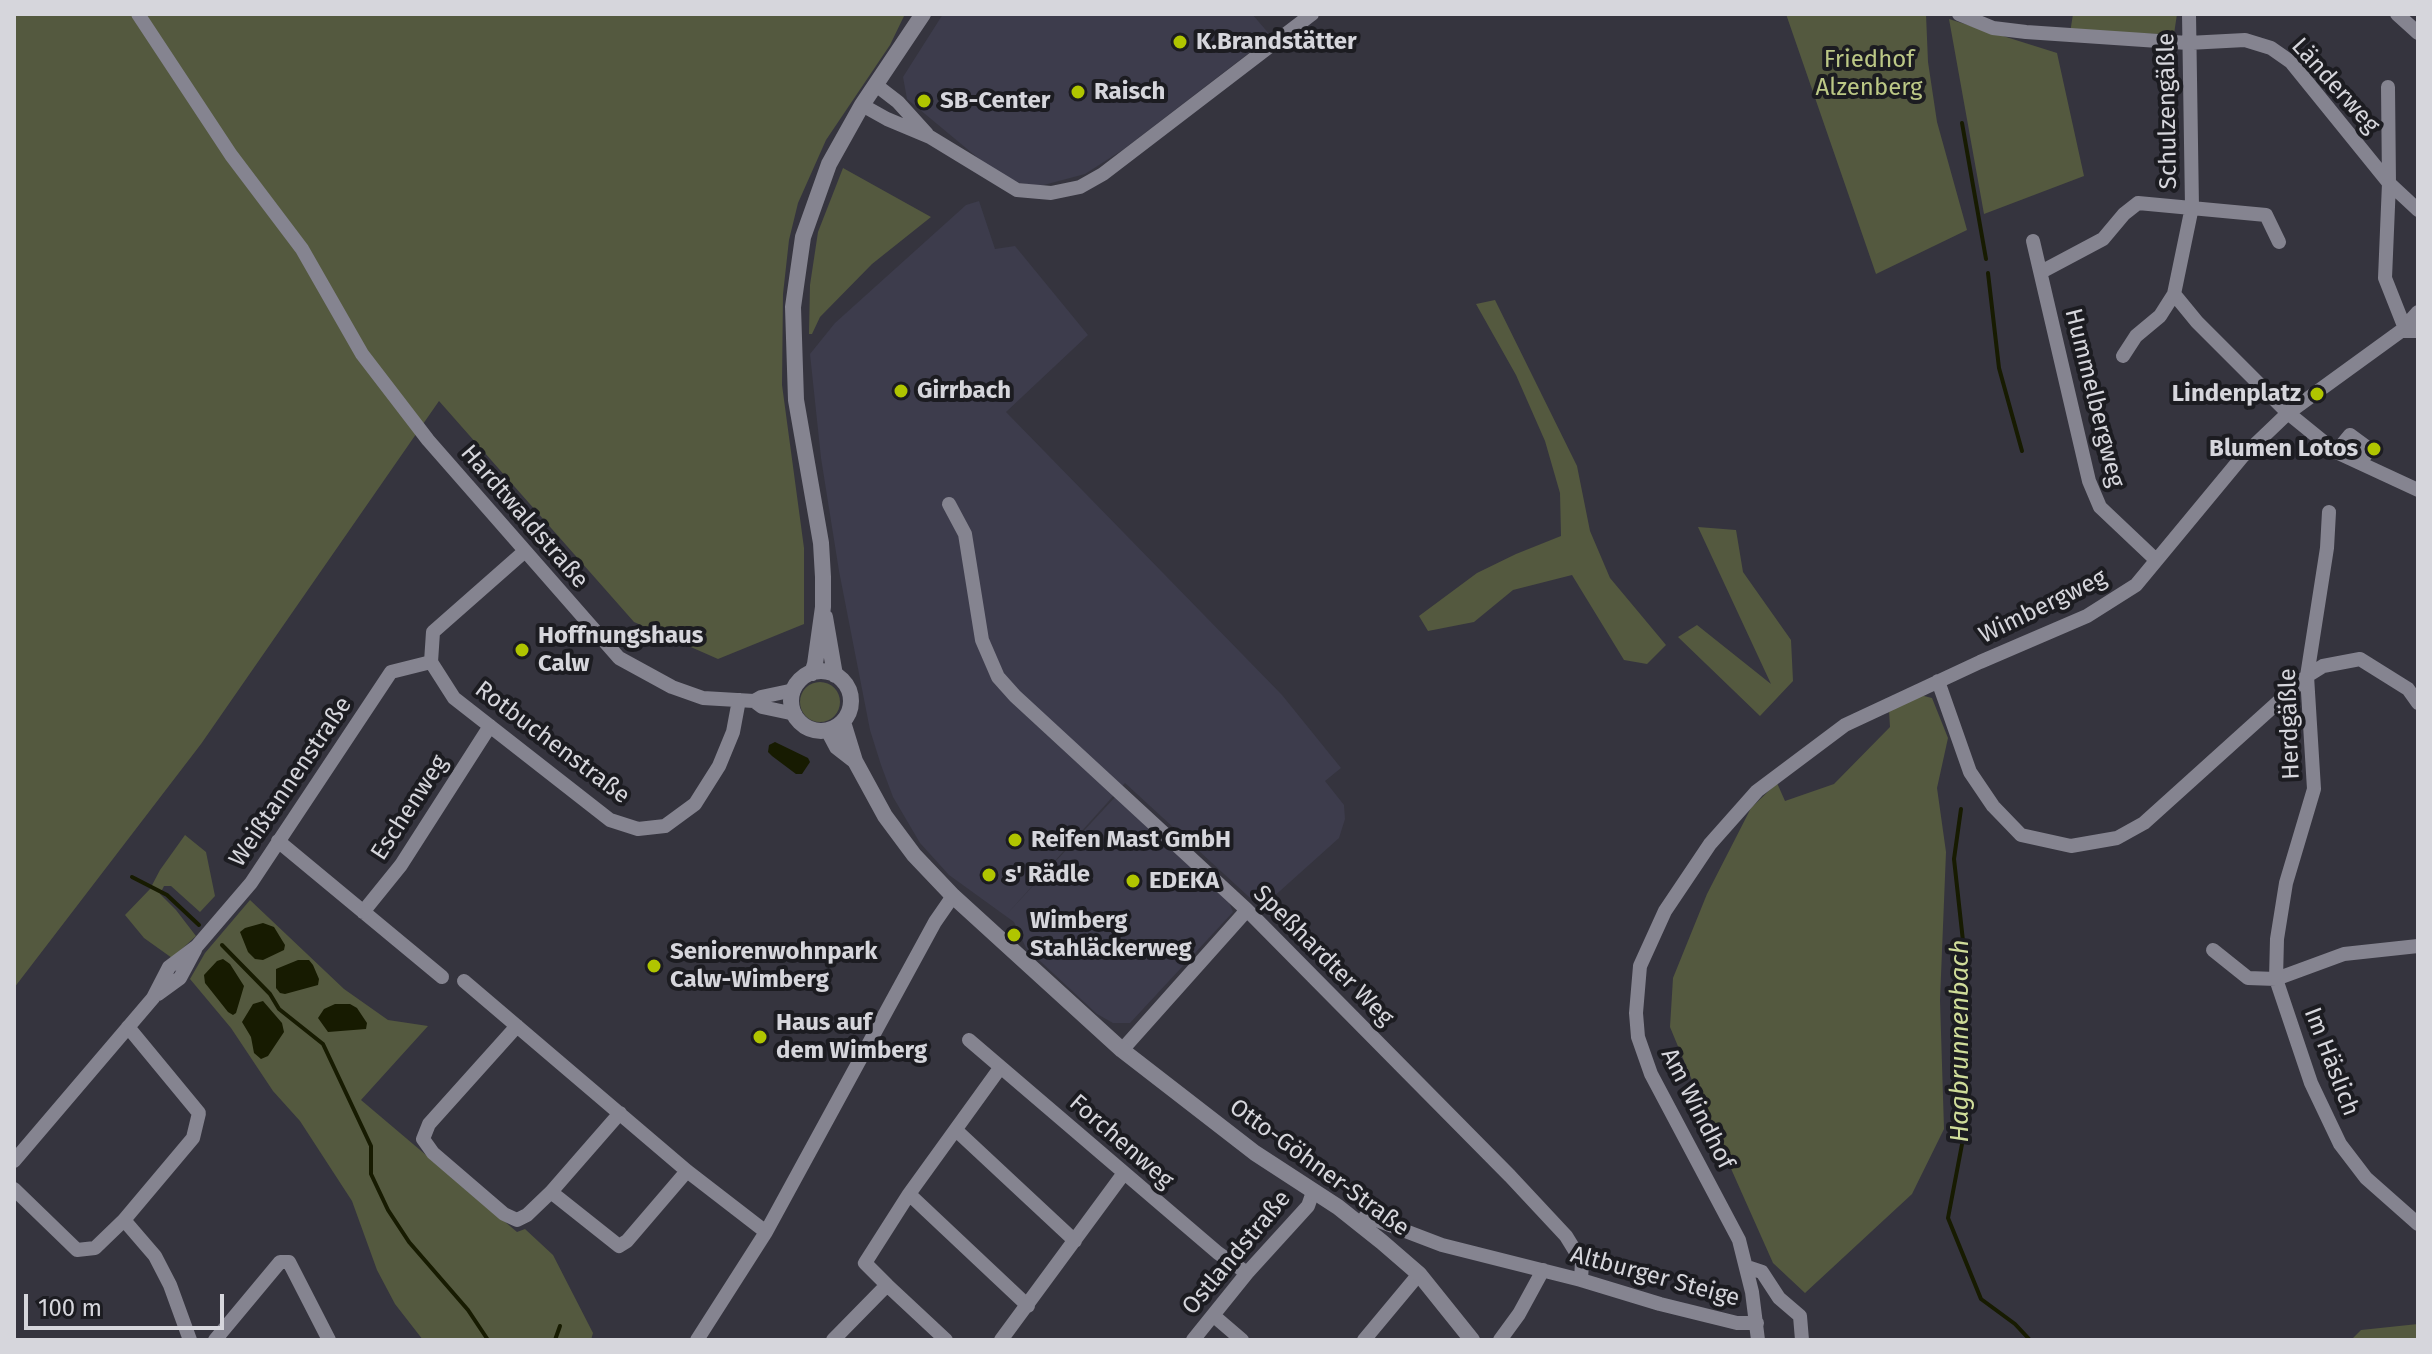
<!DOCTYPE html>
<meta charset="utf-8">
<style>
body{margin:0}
#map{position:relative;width:2432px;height:1354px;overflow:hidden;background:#35343e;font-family:"Fira Sans",sans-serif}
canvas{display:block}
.frame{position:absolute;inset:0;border:16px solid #d6d6dc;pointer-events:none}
.scale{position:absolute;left:24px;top:1294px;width:200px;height:36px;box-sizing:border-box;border:4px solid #d6d6dc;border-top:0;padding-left:10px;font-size:24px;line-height:28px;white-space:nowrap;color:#d6d6dc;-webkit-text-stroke:6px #1c1c21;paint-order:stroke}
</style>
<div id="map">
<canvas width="2432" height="1354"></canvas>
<div class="frame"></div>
<div class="scale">100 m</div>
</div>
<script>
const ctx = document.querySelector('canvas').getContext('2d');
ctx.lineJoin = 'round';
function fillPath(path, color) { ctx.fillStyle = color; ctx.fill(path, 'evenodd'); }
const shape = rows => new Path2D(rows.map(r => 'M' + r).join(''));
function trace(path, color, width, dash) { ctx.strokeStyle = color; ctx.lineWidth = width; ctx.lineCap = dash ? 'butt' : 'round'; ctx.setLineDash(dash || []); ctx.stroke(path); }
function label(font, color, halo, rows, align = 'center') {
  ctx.font = font + ' "Fira Sans",sans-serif'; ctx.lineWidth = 8; ctx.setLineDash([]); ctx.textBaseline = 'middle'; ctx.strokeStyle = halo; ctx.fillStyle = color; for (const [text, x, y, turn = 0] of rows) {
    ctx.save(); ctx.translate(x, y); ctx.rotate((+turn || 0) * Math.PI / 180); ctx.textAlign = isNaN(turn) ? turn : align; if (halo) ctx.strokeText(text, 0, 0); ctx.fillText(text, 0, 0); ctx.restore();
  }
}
const built = shape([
 [943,14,1252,14,1271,36,1124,149,1085,174,1040,186,1020,183,990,168,907,99,903,77],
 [979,201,995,249,1015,246,1088,335,1006,412,1282,695,1341,768,1325,781,1344,805,1345,819,1339,838,1261,908,1125,783,1007,914,1116,796,1228,900,1233,912,1130,1023,1113,1023,1097,1014,1026,948,1014,922,949,875,920,843,893,797,881,765,870,730,839,571,821,458,810,354,835,323,966,205]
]);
const green = shape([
 [14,14,905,14,890,45,826,140,798,203,789,240,783,294,782,385,804,548,804,624,718,659,634,622,439,401,201,744,14,988],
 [1786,14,1926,14,1928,62,1937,122,1967,230,1876,274],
 [2073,14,2177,14,2174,34,2070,33],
 [1949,19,2057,53,2084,176,1984,214],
 [843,168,931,217,872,264,820,317,812,334,809,334,810,285,818,232],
 [1495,300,1577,466,1590,531,1610,578,1666,645,1647,664,1624,660,1572,575,1513,590,1474,622,1428,631,1419,616,1477,573,1516,554,1561,536,1560,493,1545,441,1516,375,1476,304],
 [1698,527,1736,530,1743,572,1791,640,1793,681,1760,716,1678,637,1697,625,1771,684],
 '800 702a20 20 0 1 1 40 0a20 20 0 1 1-40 0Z',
 [1920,695,1932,698,1948,738,1937,788,1946,852,1940,1000,1944,1129,1912,1194,1805,1293,1773,1263,1696,1090,1670,1027,1673,978,1707,894,1751,808,1777,783,1785,801,1834,784,1890,727,1889,710],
 [185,835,206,852,215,896,200,912,171,886,164,886,160,894,176,910,196,936,172,958,144,938,125,915,150,889,160,870],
 [250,900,344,989,388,1020,428,1026,361,1100,517,1232,525,1229,553,1255,593,1333,591,1340,423,1340,395,1304,377,1270,352,1201,300,1121,273,1091,231,1028,190,979,205,953],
 [2418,1324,2418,1340,2351,1340,2361,1330]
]);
const water = shape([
 [775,742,808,758,810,762,802,774,796,774,772,756,768,752,769,745],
 [263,923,274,927,285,945,284,950,263,960,255,959,248,952,240,932,245,928],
 [223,959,230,964,244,986,236,1013,233,1015,228,1012,205,983,204,975,217,961],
 [298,960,309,960,313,965,319,979,318,985,285,994,280,993,276,988,276,969],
 [263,1001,282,1023,284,1032,268,1056,261,1059,254,1053,251,1037,242,1022,253,1004],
 [335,1004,350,1004,357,1008,367,1023,366,1029,328,1032,318,1018,324,1009]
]);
const stream = shape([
 [1962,123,1986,259],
 [1988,273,1999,368,2022,451],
 [1961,809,1954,859,1963,941,1963,1139,1948,1218,1981,1299,2015,1324,2030,1340],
 [132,877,167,895,199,925],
 [222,945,270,994,279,1009,323,1044,371,1146,371,1174,388,1210,409,1242,468,1310,488,1340],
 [555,1340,560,1326]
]);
const minor = shape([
 [138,14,231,155,302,249,362,354,428,440,619,658,672,687,703,698,754,701,761,697,794,690],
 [1959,14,1993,28,2026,32,2188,43,2245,40,2271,48,2291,62,2389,183,2418,210],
 [2189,14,2192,207,2174,294,2197,322,2288,413,2336,452,2418,490],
 [2397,14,2418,33],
 [876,85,898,102,927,134],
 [2388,87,2389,183,2385,278,2404,326],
 [862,105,887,119,930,137,1017,190,1051,193,1080,187,1103,174,1312,14],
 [2033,241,2089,481,2100,507,2156,560],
 [2041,272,2103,239,2124,214,2138,203,2266,215,2279,242],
 [2401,331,2418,331],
 [2123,356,2136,336,2160,316,2174,294],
 [2336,452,2350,435,2369,449,2361,462],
 [949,504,965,534,982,640,998,677,1015,696,1247,910,1510,1176,1566,1236,1582,1262,1581,1280],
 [2329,512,2327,548,2307,676,2314,789,2286,883,2277,939,2276,979,2311,1083,2340,1144,2366,1178,2418,1224],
 [525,551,433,632,431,662,454,698,610,820,638,829,665,826,695,804,719,766,733,732,739,700],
 [1938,681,1970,772,1993,806,2021,835,2071,846,2117,838,2144,823,2307,676,2323,666,2360,659,2408,689,2418,703],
 [754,701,762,707,795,714],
 [278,841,442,977],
 [363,912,401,865,490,726],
 [2213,950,2248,978,2276,979,2344,954,2418,946],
 [464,981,687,1171,766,1232],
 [158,994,180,978,195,950],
 [517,1026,429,1124,423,1139,433,1153,504,1214,517,1220,527,1215,551,1192,620,1113],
 [969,1040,1218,1253,1247,1273],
 [1122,1050,1247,910],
 [957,1131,1075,1241],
 [14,1161,153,998,169,967,197,946,251,883,391,672,431,662],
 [14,1189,77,1250,95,1248,124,1220,193,1138,199,1113,128,1027],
 [551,1192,619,1246,627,1241,687,1171],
 [909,1194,1028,1306],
 [124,1220,155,1256,170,1285,190,1340],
 [1360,1224,1366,1216,1442,1245,1581,1280,1660,1304,1737,1323,1757,1323],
 [1747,1267,1762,1272,1779,1298,1800,1316,1802,1340],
 [887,1285,946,1340],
 [1214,1316,1242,1340],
 [215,1340,280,1262,289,1262,329,1340],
 [697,1340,766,1232,935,922,953,896],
 [833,1340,887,1285,865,1263,909,1194,1000,1068],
 [1001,1340,1124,1173],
 [1193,1340,1247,1273,1308,1206,1313,1192],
 [1364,1340,1419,1274],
 [1500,1340,1519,1314,1543,1270],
 [1758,1340,1752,1292,1739,1240,1651,1074,1638,1037,1636,1013,1640,966,1665,911,1710,844,1757,791,1845,725,1980,662,2087,616,2136,585,2242,457,2288,413,2401,331,2418,312]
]);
const tertiary = shape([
 [825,617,835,675],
 '791 701a30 30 0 1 1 60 0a30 30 0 1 1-60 0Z',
 [812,673,815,664,823,607,823,577,821,543,796,400,793,307,803,237,829,164,862,105,923,14],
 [843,722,855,761,885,816,914,855,953,896,1122,1050,1255,1153,1338,1207,1382,1242,1419,1274,1472,1340],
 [828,730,837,747,855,761]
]);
const markers = [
 [1180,42,8,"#b0c500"],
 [1078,92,8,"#b0c500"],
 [924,101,8,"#b0c500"],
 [901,391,8,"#b0c500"],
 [2317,394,8,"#b0c500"],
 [2374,449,8,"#b0c500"],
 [522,650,8,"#b0c500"],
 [1015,840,8,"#b0c500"],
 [989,875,8,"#b0c500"],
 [1133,881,8,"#b0c500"],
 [1014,935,8,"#b0c500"],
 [654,966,8,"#b0c500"],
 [760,1037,8,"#b0c500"]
];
const poiNames = [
 ["K.Brandstätter",1196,42],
 ["Raisch",1094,92],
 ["SB-Center",940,101],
 ["Girrbach",917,391],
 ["Lindenplatz",2301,394,"right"],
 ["Blumen Lotos",2358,449,"right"],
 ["Hoffnungshaus",538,636],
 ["Calw",538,664],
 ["Reifen Mast GmbH",1031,840],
 ["s' Rädle",1005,875],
 ["EDEKA",1149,881],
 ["Wimberg",1030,921],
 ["Stahläckerweg",1030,949],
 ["Seniorenwohnpark",670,952],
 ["Calw-Wimberg",670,980],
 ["Haus auf",776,1023],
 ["dem Wimberg",776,1051]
];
const parkNames = [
 ["Friedhof",1869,60],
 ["Alzenberg",1869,88]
];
const streetNames = [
 ["Länderweg",2335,86,48],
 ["Schulzengäßle",2168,111,-91],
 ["Hummelbergweg",2094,398,76],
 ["Hardtwaldstraße",524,517,49],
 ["Wimbergweg",2043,607,-26],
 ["Herdgäßle",2290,724,-92],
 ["Rotbuchenstraße",552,743,37],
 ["Weißtannenstraße",291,782,-56],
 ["Eschenweg",410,808,-57],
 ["Speßhardter Weg",1323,956,45],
 ["Im Häslich",2331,1062,69],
 ["Am Windhof",1697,1109,63],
 ["Forchenweg",1121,1142,41],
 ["Otto-Göhner-Straße",1319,1168,36],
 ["Ostlandstraße",1237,1253,-50],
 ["Altburger Steige",1655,1277,15]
];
const waterNames = [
 ["Hagbrunnenbach",1961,1041,-90]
];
fillPath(built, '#3d3c4c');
fillPath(green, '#54593f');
fillPath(water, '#171b01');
trace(stream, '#171b01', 4);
trace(minor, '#858490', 14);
trace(tertiary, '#858490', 16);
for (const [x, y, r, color] of markers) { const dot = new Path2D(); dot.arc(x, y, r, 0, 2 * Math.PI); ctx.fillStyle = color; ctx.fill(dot); trace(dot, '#1c1c21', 3); }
label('bold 24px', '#d6d6dc', '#1c1c21', poiNames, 'left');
label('24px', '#bcc886', '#1c1c21', parkNames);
label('24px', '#d6d6dc', '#1c1c21', streetNames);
label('italic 26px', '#cfdc99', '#1c1c21', waterNames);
</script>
